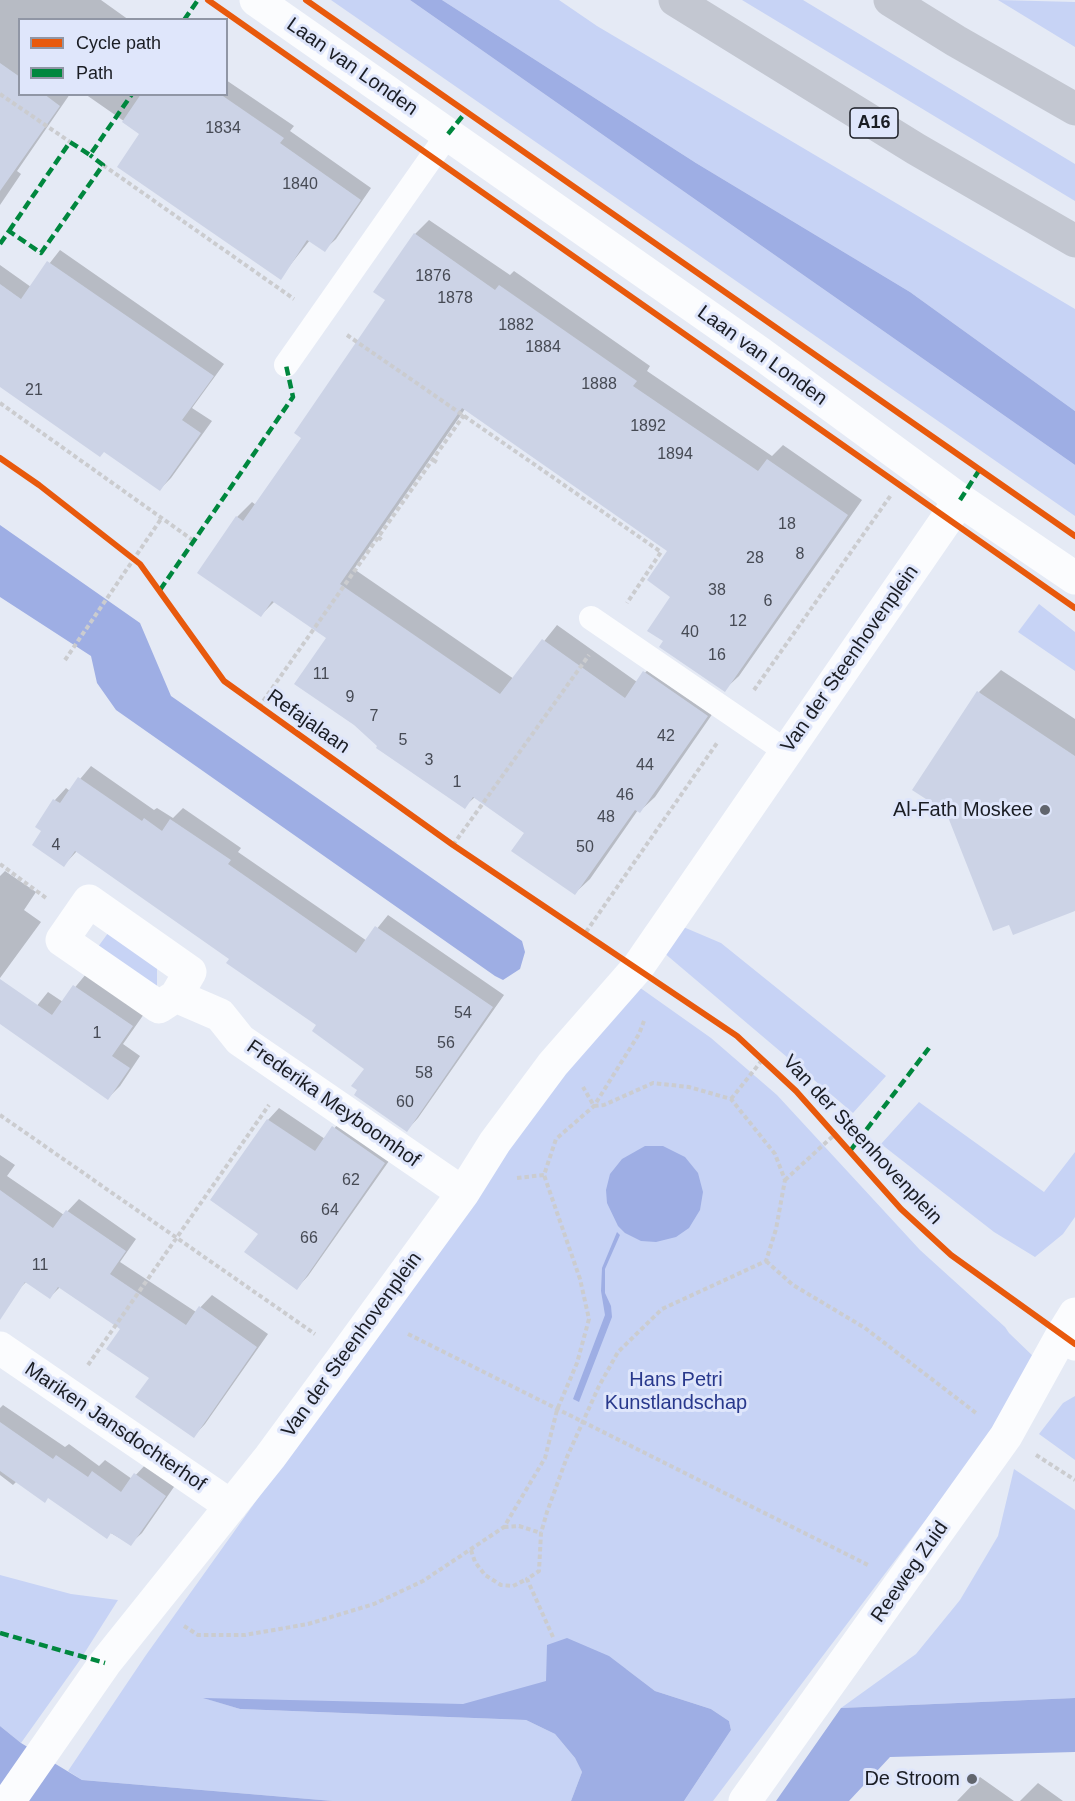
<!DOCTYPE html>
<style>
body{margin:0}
#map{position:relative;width:1075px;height:1801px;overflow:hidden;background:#e5eaf5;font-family:Arial,sans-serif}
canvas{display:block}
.legend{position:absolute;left:18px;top:18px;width:210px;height:78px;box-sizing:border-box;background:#dfe6fb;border:2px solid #9096a5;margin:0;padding:8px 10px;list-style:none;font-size:18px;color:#1a1d24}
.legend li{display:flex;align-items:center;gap:12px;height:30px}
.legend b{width:30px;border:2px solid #9096a5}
</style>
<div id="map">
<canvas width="1075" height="1801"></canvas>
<ul class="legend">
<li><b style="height:8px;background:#e8590c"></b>Cycle path</li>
<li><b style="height:8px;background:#00873e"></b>Path</li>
</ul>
</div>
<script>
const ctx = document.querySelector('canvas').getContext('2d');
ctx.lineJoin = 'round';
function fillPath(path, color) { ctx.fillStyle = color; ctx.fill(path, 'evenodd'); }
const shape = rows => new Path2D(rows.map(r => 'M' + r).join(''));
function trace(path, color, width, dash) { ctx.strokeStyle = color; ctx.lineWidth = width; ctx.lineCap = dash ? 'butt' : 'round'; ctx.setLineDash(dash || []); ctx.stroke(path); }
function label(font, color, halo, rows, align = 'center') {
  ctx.font = font + ' Arial,sans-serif'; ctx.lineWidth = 6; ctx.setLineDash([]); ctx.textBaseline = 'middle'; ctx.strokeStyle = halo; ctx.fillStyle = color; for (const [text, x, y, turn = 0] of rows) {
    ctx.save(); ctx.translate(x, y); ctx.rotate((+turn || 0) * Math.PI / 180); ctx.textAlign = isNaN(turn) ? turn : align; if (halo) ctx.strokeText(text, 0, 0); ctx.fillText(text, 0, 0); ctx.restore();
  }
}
const green = shape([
 [331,0,410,0,1075,465,1075,516],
 [442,0,559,0,597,26,1075,309,1075,411,910,292,696,163],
 [742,0,803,0,1075,164,1075,201],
 [998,0,1075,2,1075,47],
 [1039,604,1075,632,1075,671,1018,632],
 [681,926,721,943,886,1076,853,1113,663,952],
 [111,929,157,959,157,986,95,951],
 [639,987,711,1038,777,1095,920,1250,1005,1327,1009,1333,1035,1358,1002,1419,713,1801,684,1801,731,1730,729,1721,711,1709,655,1691,626,1669,457,1710,207,1699,240,1709,526,1720,555,1734,575,1758,582,1772,571,1801,333,1801,82,1780,68,1771,146,1655,568,1064],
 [919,1102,1044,1192,1075,1152,1075,1217,1063,1234,1035,1257,994,1232,881,1144],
 [1075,1396,1075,1460,1039,1434,1063,1403],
 [1014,1469,1075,1510,1075,1698,841,1708,916,1654,960,1600,998,1536],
 [0,1575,71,1594,118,1600,80,1660,21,1743,0,1726]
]);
const water = shape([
 [410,0,442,0,696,163,910,292,1075,411,1075,465],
 [0,525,140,623,171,696,522,941,525,952,520,969,503,980,495,976,116,710,97,683,91,656,0,597],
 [645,1146,663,1146,685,1157,698,1173,703,1192,700,1210,689,1228,676,1237,656,1242,641,1241,625,1233,618,1226,607,1203,606,1190,610,1174,622,1159],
 [617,1232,620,1235,605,1269,605,1293,611,1306,612,1317,579,1402,573,1399,605,1315,601,1291,602,1268],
 [567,1638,609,1656,655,1691,711,1709,729,1721,731,1730,684,1801,571,1801,582,1772,575,1758,555,1734,526,1720,240,1709,203,1698,463,1704,546,1681,547,1645],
 [1075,1698,1075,1752,890,1757,849,1801,776,1801,841,1708],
 [0,1726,21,1743,82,1780,333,1801,0,1801]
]);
const shadow = shape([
 [0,0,101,0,129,20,20,20,20,94,70,94,17,171,21,174,0,205],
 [226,80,294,126,290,131,371,188,336,239,324,250,310,240,280,278,141,133,85,94,226,94],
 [429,220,510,275,514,271,650,366,647,371,772,456,783,445,862,500,739,676,724,690,665,641,672,596,670,551,465,409,354,569,514,679,557,625,637,682,659,657,722,700,655,797,640,811,638,810,590,879,575,893,526,833,475,797,464,807,328,637,275,601,261,615,199,573,237,517,252,502,256,505,304,438,387,300,415,234],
 [60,250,224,364,192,408,212,421,171,478,160,489,0,378,0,265,31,287],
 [1001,670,1075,719,1075,909,979,692],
 [91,766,154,810,157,808,173,818,183,808,241,848,238,852,367,941,388,915,504,995,418,1118,407,1130,366,1069,318,1025,231,959,77,851,64,865,43,831,55,800,66,788,70,791],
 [5,871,36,892,24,910,41,922,0,978,0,876],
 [86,974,144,1014,123,1044,140,1056,120,1086,108,1098,15,1033,48,992,63,1002],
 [279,1108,325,1139,345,1116,396,1151,308,1276,297,1288,260,1233,268,1120],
 [0,1155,15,1165,7,1176,64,1215,79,1199,136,1239,120,1262,196,1312,212,1295,268,1334,205,1424,194,1436,122,1329,61,1286,50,1297,27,1281,21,1287,0,1273],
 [3,1405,65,1447,69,1444,99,1466,105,1460,132,1479,147,1463,176,1484,142,1533,130,1544,48,1497,17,1481,13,1485,0,1475,0,1408],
 [980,1777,1014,1801,957,1801],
 [1038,1783,1063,1801,1020,1801]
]);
const building = shape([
 [0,63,20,77,20,94,44,94,60,106,0,191],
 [141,94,220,94,284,138,280,143,361,200,325,252,307,240,281,280,117,167,139,134,122,122],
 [414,233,495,290,499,285,637,381,633,386,758,471,767,459,848,515,725,692,659,647,663,641,647,631,670,597,647,580,667,551,462,408,340,584,500,694,542,639,625,698,643,671,708,716,640,813,635,810,575,895,511,851,524,833,473,797,465,809,376,748,377,746,354,725,294,684,326,638,272,601,261,617,197,573,236,516,243,521,301,438,294,433,385,300,373,292],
 [47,261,214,376,182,420,201,433,160,491,104,452,100,457,0,387,0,284,21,299],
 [977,691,1075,756,1075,911,1013,935,1009,925,993,931,946,812,912,790],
 [78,777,142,821,144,818,162,831,170,819,231,860,228,864,356,953,375,926,493,1007,407,1132,354,1095,357,1090,351,1086,364,1069,312,1031,316,1025,226,963,229,959,75,851,64,867,32,845,41,831,35,827,53,799,60,803],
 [0,979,52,1015,73,985,133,1026,112,1056,130,1068,108,1100,0,1024],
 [267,1119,315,1151,332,1126,385,1163,297,1290,244,1252,258,1234,210,1200],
 [0,1190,53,1228,66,1210,126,1251,110,1274,186,1325,199,1306,257,1347,194,1438,135,1397,149,1378,106,1349,120,1329,58,1287,50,1299,25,1282,0,1320],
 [0,1422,53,1459,56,1455,88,1477,92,1471,121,1492,134,1473,166,1496,131,1546,111,1533,107,1539,48,1498,45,1503,0,1471]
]);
const path = shape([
 [0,94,70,142],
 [103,165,294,299],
 [347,335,661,552,627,603],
 [0,403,194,541],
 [433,460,438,463],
 [378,537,383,541],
 [65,660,161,519],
 [754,690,891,495],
 [259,707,464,415],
 [453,845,589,655],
 [0,864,46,898],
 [586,932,717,743],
 [731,1099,763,1059],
 [0,1115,315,1334],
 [517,1178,544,1175,556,1139,594,1106,639,1034,644,1021],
 [785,1180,833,1136],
 [766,1261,793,1285,865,1328,976,1413],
 [408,1334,868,1565],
 [88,1365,269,1105],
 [1036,1455,1075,1480],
 [504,1527,519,1526,541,1533],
 [471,1550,475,1562,485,1575,501,1585,513,1586,527,1579],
 [184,1626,198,1635,245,1635,308,1624,374,1604,423,1581,504,1527,545,1458,557,1410,577,1363,589,1319,580,1279,544,1175],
 [553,1637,527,1579,539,1571,541,1533,547,1512,567,1457,599,1386,618,1352,662,1309,766,1261,776,1229,785,1180,775,1154,731,1099,689,1087,653,1083,604,1105,594,1106,583,1087]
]);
const lane = shape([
 [286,365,448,134],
 [591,618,787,752]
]);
const street = shape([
 [89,901,190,972,176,996,159,1007,62,940,89,901],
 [176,996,220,1015,240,1040,463,1193],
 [0,1348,231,1506],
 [9,1801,105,1663,270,1457,345,1355,463,1193,495,1142,553,1064,638,967,960,500],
 [745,1801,1006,1436,1062,1335]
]);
const secondary = shape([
 [256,0,760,353,960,500,1075,578],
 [1075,1314,1062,1335,1075,1344]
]);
const highway = shape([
 [675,0,916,149,1075,241],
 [890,0,956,41,1075,109]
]);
const quiet = shape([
 [184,20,198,0],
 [448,134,465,113],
 [9,231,70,142,90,155,132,94],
 [0,244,9,231,41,253,103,165,90,155],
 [960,500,980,469],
 [160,590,293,397,286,365],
 [850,1151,929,1048],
 [0,1633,105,1663]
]);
const cycleway = shape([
 [208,0,1075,608],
 [306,0,1075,536],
 [0,458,39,485,140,564,224,681,453,845,737,1036,796,1091,901,1209,951,1255,1075,1344]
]);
const markers = [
 [1045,810,6,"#61656d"],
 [972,1779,6,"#61656d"]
];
const numberNames = [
 ["1834",223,129],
 ["1840",300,185],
 ["1876",433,277],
 ["1878",455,299],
 ["1882",516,326],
 ["1884",543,348],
 ["1888",599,385],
 ["21",34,391],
 ["1892",648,427],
 ["1894",675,455],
 ["18",787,525],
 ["8",800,555],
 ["28",755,559],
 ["38",717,591],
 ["6",768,602],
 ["12",738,622],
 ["40",690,633],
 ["16",717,656],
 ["11",321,675],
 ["9",350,698],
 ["7",374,717],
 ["42",666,737],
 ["5",403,741],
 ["3",429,761],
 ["44",645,766],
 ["1",457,783],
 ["46",625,796],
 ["48",606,818],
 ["4",56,846],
 ["50",585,848],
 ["54",463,1014],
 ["1",97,1034],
 ["56",446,1044],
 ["58",424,1074],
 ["60",405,1103],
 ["62",351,1181],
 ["64",330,1211],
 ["66",309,1239],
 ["11",40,1266]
];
const shields = [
 [874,123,48]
];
const shieldNames = [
 ["A16",874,123]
];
const streetNames = [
 ["Laan van Londen",352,67,35],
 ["Laan van Londen",762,356,36],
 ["Van der Steenhovenplein",850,659,-55],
 ["Refajalaan",308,722,35],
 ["Frederika Meyboomhof",333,1104,35],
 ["Van der Steenhovenplein",862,1140,47],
 ["Van der Steenhovenplein",352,1345,-54],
 ["Mariken Jansdochterhof",115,1427,34],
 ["Reeweg Zuid",910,1572,-55]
];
const poiNames = [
 ["Al-Fath Moskee",1033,810],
 ["De Stroom",960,1779]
];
const parkNames = [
 ["Hans Petri",676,1380],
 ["Kunstlandschap",676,1403]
];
fillPath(green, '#c7d3f5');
fillPath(water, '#9eaee4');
fillPath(shadow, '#0003');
fillPath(building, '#ccd3e6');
trace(path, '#cbcccf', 4, [4.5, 3]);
trace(lane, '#fbfcfe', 24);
trace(street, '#fbfcfe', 33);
trace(secondary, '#fbfcfe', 33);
trace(highway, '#c3c7d1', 33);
trace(quiet, '#00873e', 4.5, [9, 4.5]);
trace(cycleway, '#e8590c', 6);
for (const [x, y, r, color] of markers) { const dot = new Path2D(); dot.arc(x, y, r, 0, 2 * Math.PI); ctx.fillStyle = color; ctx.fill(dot); trace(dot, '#dfe6fb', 2); }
label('16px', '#464a54', null, numberNames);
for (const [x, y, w] of shields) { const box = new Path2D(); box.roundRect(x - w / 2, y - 15, w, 30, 4.5); ctx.fillStyle = '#dfe6fb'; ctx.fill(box); trace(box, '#1a1d24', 1.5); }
label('bold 18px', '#1a1d24', null, shieldNames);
label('20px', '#1a1d24', '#dfe6fb', streetNames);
label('20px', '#1a1d24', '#dfe6fb', poiNames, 'right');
label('20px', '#28388c', '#dfe6fb', parkNames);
</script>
